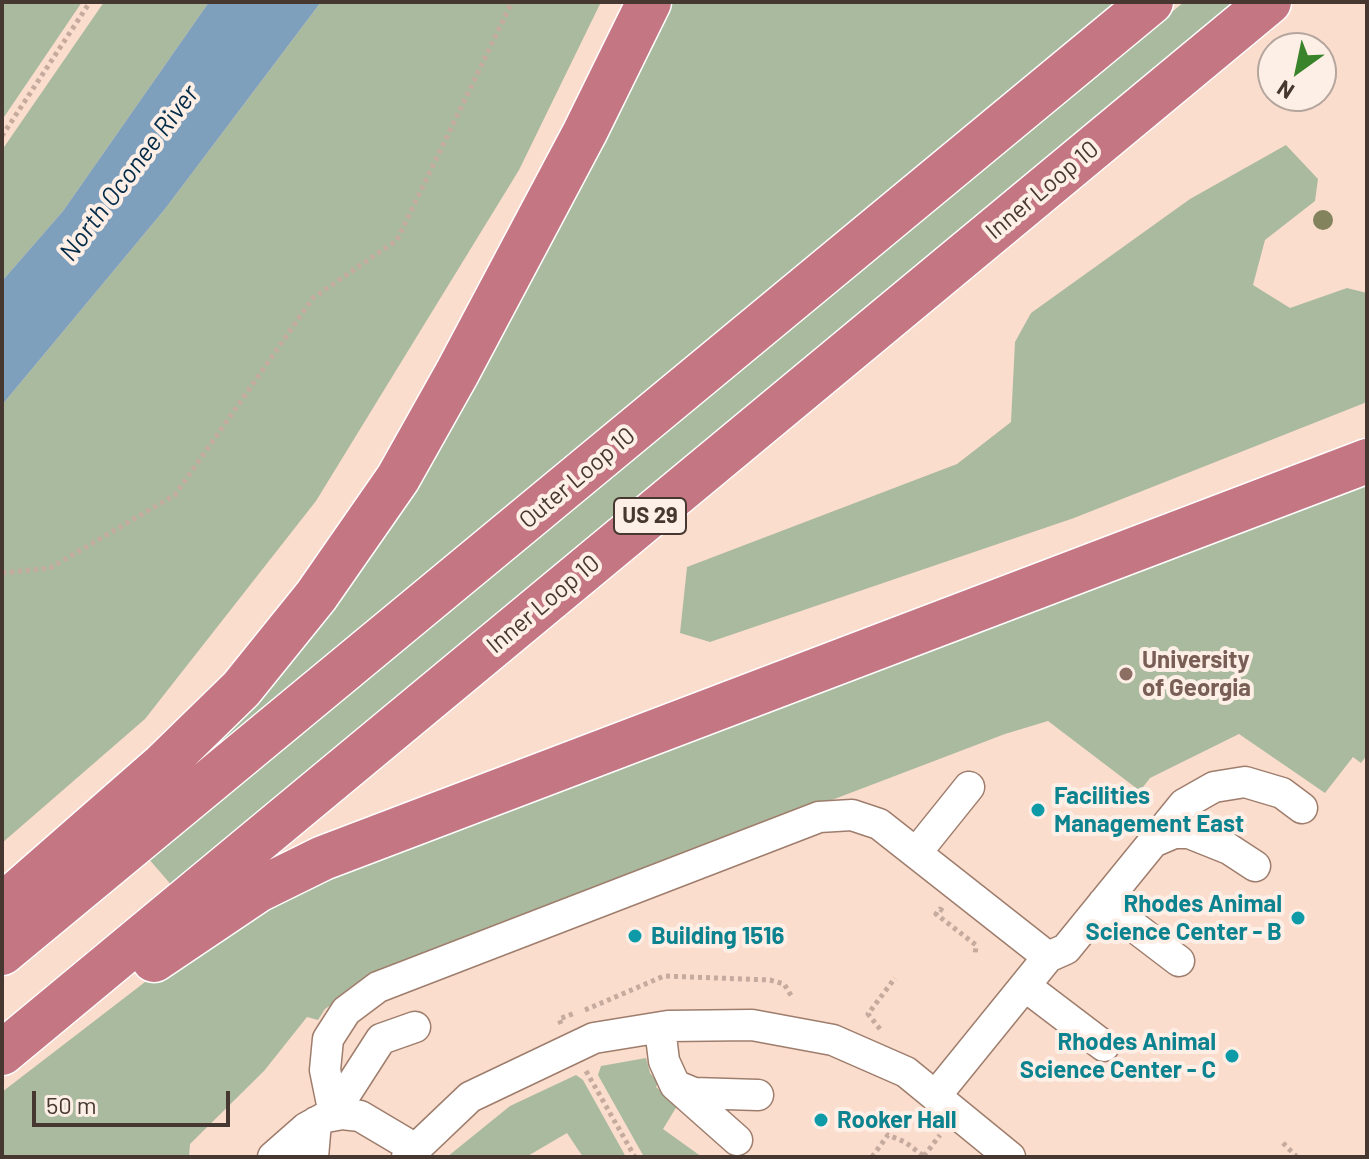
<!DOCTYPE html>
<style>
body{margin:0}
#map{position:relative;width:1369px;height:1159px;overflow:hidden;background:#fbddce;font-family:Barlow,sans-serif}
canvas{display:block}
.frame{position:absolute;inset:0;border:4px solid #463830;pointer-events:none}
.north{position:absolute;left:1257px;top:32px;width:80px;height:80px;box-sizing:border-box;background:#fdeee6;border:2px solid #b4a59d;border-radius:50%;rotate:213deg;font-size:22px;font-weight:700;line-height:32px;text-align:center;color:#463830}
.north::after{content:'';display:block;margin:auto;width:28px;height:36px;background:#39842b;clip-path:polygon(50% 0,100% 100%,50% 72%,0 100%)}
.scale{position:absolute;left:32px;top:1091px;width:198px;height:36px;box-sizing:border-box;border:4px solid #463830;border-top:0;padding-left:10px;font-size:24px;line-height:28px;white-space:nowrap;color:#463830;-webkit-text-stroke:6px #fdeee6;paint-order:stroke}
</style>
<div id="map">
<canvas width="1369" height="1159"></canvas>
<div class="frame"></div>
<div class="north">N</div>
<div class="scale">50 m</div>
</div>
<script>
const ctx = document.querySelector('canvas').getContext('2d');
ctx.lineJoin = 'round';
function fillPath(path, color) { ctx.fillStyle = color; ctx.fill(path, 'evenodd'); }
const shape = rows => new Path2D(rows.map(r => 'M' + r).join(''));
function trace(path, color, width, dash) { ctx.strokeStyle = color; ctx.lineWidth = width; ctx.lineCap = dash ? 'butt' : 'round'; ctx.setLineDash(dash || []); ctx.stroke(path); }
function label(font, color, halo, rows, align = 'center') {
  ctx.font = font + ' Barlow,sans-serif'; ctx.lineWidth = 8; ctx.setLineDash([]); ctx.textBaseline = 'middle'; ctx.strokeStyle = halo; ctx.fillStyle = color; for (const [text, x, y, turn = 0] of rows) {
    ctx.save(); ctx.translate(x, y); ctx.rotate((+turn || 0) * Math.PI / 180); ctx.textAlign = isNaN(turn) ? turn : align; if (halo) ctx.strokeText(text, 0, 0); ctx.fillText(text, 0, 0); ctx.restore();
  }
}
const green = shape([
 [2,2,82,2,2,120],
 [104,2,209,2,63,211,2,281,2,150],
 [321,2,601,2,519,170,316,501,145,719,2,843,2,405,165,209],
 [671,2,1115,2,147,811,209,737,639,58],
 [1184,2,1241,2,173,887,148,858],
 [1286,145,1318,179,1315,201,1265,240,1253,285,1290,308,1347,288,1367,293,1367,402,1074,518,710,642,680,633,687,567,957,464,1011,422,1015,342,1031,313,1190,199],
 [1367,480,1367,755,1361,763,1353,757,1325,793,1239,734,1150,778,1140,791,1048,721,1005,734,614,883,359,986,325,1009,318,1020,307,1017,264,1071,190,1144,189,1157,2,1157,2,1092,188,949,253,907],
 [646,1058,650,1073,658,1082,656,1087,677,1106,663,1129,702,1157,644,1157,598,1075,601,1066],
 [576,1075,583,1080,626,1157,583,1157,567,1133,526,1157,447,1157,510,1106]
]);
const water = shape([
 [209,2,321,2,165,209,2,405,2,281,63,211]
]);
const path = shape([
 [2,136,90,2],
 [2,573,50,568,175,495,313,298,397,240,512,2],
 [943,911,940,909,936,914,976,945,975,956],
 [585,1010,664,976,770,980,784,984,792,997],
 [561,1024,559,1019,575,1013],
 [880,1029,868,1014,895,978],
 [586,1071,635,1157],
 [1283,1143,1297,1157],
 [924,1156,940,1135],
 [872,1157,888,1135,905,1142,925,1157]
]);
const minor = shape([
 [1153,842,1174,833,1189,833,1229,849,1255,866],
 [916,853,969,787],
 [1103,903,1179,961],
 [1025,986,1104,1046],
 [660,1028,664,1061,675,1085,737,1140],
 [677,1086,694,1093,758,1095],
 [937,1094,1048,957,1066,949,1184,804,1214,787,1245,782,1282,793,1302,808],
 [334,1112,381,1039,415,1027],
 [334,1114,325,1070,328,1039,346,1011,378,987,819,817,852,815,879,824,1048,957],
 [273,1157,306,1128,326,1117,342,1114,360,1116,414,1148],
 [313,1157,316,1122],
 [407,1157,470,1097,594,1038,668,1026,752,1025,833,1040,906,1072,1010,1157]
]);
const highway = shape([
 [2,906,163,765,241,689,316,596,398,478,457,373,585,132,649,2],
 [2,953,1151,2],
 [154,960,258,890,323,858,1367,461],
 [2,1053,1269,2]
]);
const trees = [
 [1323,220]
];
const markers = [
 [1126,674,8,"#8d6e63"],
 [1038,810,8,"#0f9aa8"],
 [1298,918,8,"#0f9aa8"],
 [635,936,8,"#0f9aa8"],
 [1232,1056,8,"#0f9aa8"],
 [821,1120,8,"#0f9aa8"]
];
const shields = [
 [650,516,72]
];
const shieldNames = [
 ["US 29",650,516]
];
const streetNames = [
 ["Inner Loop 10",1042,190,-40],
 ["Outer Loop 10",577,478,-40],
 ["Inner Loop 10",543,604,-40]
];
const educationNames = [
 ["University",1142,660],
 ["of Georgia",1142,688]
];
const cultureNames = [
 ["Facilities",1054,796],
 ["Management East",1054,824],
 ["Rhodes Animal",1282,904,"right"],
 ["Science Center - B",1282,932,"right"],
 ["Building 1516",651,936],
 ["Rhodes Animal",1216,1042,"right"],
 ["Science Center - C",1216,1070,"right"],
 ["Rooker Hall",837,1120]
];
const waterNames = [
 ["North Oconee River",129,173,-53]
];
fillPath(green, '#aaba9e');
fillPath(water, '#7fa0bd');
trace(minor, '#9e7d6c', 33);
trace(highway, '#fff', 47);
trace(path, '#c5ab9e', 5, [4, 4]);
trace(minor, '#fff', 30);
trace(highway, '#c57683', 44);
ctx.fillStyle = '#83835e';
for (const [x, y] of trees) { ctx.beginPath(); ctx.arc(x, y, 10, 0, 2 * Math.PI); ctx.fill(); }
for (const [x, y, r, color] of markers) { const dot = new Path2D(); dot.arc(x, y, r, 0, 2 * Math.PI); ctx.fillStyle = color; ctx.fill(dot); trace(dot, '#fdeee6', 3); }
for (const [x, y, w] of shields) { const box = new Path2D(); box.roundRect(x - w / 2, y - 18, w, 36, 6); ctx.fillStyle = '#fdeee6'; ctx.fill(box); trace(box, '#463830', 2); }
label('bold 22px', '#463830', null, shieldNames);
label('24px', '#463830', '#fdeee6', streetNames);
label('bold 24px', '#785e54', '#fdeee6', educationNames, 'left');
label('bold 24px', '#0d838f', '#fdeee6', cultureNames, 'left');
label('italic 26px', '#022b48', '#fdeee6', waterNames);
</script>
